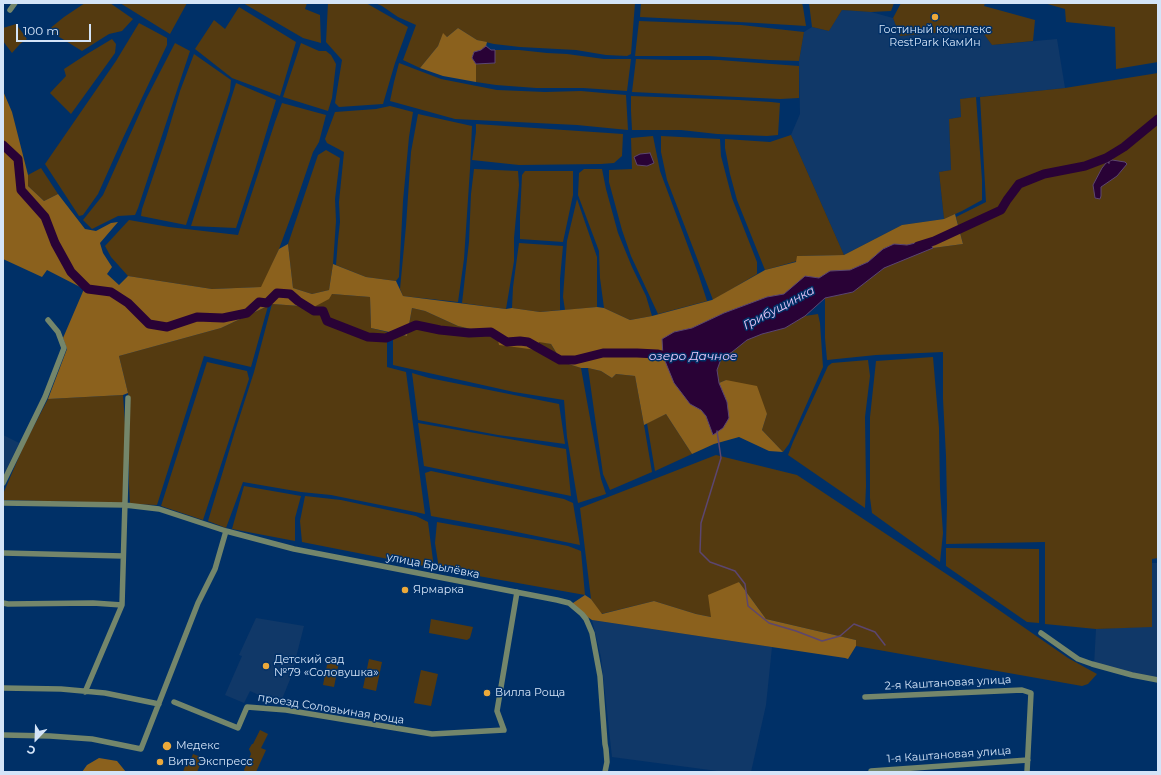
<!DOCTYPE html>
<meta charset="utf-8">
<style>
body{margin:0}
#map{position:relative;width:1161px;height:775px;overflow:hidden;background:#003067;font-family:Montserrat,sans-serif}
canvas{display:block}
.frame{position:absolute;inset:0;border:4px solid #d4e4f8;pointer-events:none}
.north{position:absolute;left:16px;top:719px;width:40px;height:40px;-webkit-text-stroke:3px #003067;paint-order:stroke;rotate:203deg;font-size:11px;font-weight:700;line-height:16px;text-align:center;color:#d4e4f8}
.north::after{content:'';display:block;margin:auto;width:14px;height:18px;background:#d4e4f8;clip-path:polygon(50% 0,100% 100%,50% 72%,0 100%)}
.scale{position:absolute;left:16px;top:24px;width:75px;height:18px;box-sizing:border-box;border:2px solid #d4e4f8;border-top:0;padding-left:5px;font-size:12px;line-height:14px;white-space:nowrap;color:#d4e4f8;-webkit-text-stroke:3px #003067;paint-order:stroke}
</style>
<div id="map">
<canvas width="1161" height="775"></canvas>
<div class="frame"></div>
<div class="north">С</div>
<div class="scale">100 m</div>
</div>
<script>
const ctx = document.querySelector('canvas').getContext('2d');
ctx.lineJoin = 'round';
function fillPath(path, color) { ctx.fillStyle = color; ctx.fill(path, 'evenodd'); }
const shape = rows => new Path2D(rows.map(r => 'M' + r).join(''));
function trace(path, color, width, dash) { ctx.strokeStyle = color; ctx.lineWidth = width; ctx.lineCap = dash ? 'butt' : 'round'; ctx.setLineDash(dash || []); ctx.stroke(path); }
function label(font, color, halo, rows, align = 'center') {
  ctx.font = font + ' Montserrat,sans-serif'; ctx.lineWidth = 3; ctx.setLineDash([]); ctx.textBaseline = 'middle'; ctx.strokeStyle = halo; ctx.fillStyle = color; for (const [text, x, y, turn = 0] of rows) {
    ctx.save(); ctx.translate(x, y); ctx.rotate((+turn || 0) * Math.PI / 180); ctx.textAlign = isNaN(turn) ? turn : align; if (halo) ctx.strokeText(text, 0, 0); ctx.fillText(text, 0, 0); ctx.restore();
  }
}
const built = shape([
 [842,10,871,12,893,18,900,36,980,29,992,45,1057,39,1065,88,960,99,961,117,949,119,951,170,939,172,944,219,902,225,844,255,791,135,800,114,799,61,804,32,812,27,829,31],
 [3,435,19,443,3,477],
 [1152,563,1158,563,1158,679,1094,666,1096,629,1152,626],
 [256,618,304,626,291,677,280,704,250,691,244,703,225,695,242,656,239,655],
 [592,620,772,647,766,705,751,772,725,772,612,757,601,657]
]);
const green = shape([
 [85,3,110,3,133,19,122,31,109,34,82,51,48,30,64,17],
 [120,3,187,3,170,34],
 [243,3,307,3,305,9,320,15,321,43,303,38],
 [328,3,366,3,408,27,395,63,383,104,339,107,335,103,342,60,326,42],
 [375,3,635,3,631,54,627,56,606,55,576,50,520,47,494,44,477,40,458,28,447,37,443,34,438,46,420,68,403,60,416,25,398,17,382,6],
 [641,3,802,3,803,7,806,26,757,23,640,17],
 [809,3,894,3,891,11,871,12,842,10,829,31,812,27],
 [901,3,985,3,984,6,1035,20,1033,41,992,45,980,29,900,36,893,18],
 [1044,3,1158,3,1158,62,1116,69,1115,27,1066,22,1065,9],
 [239,7,296,42,280,96,232,78,195,49,214,20,225,29],
 [639,21,741,25,804,32,799,61,769,60,708,56,635,56],
 [139,23,167,38,167,45,123,138,98,194,83,215,79,216,45,164,116,61],
 [16,24,27,39,20,44,12,53,3,41,3,28],
 [112,39,116,44,115,53,71,114,50,93,66,76,64,69,87,54],
 [175,43,190,51,138,208,135,215,118,216,92,229,83,220,103,195,146,99],
 [301,43,319,51,326,51,331,55,336,64,332,98,328,111,283,97],
 [495,50,519,50,547,53,567,54,604,59,631,59,627,91,583,88,536,88,496,85,476,82,476,64,495,63],
 [194,54,231,80,230,91,186,225,141,216,142,209,166,138,180,91],
 [636,59,672,60,719,60,799,66,799,98,780,99,632,92],
 [399,63,441,79,497,90,545,92,581,91,626,95,628,130,577,125,455,119,390,101,394,82],
 [1158,73,1158,558,1152,559,1152,627,1096,629,1045,624,1045,542,946,544,947,505,946,456,943,399,943,352,876,355,827,360,825,338,825,298,853,292,884,268,897,262,933,248,963,244,956,217,986,202,980,97,1065,88],
 [236,83,276,100,255,170,236,228,191,226],
 [631,96,739,100,771,102,780,103,778,135,767,136,717,134,681,130,632,130,631,111],
 [976,97,982,180,982,200,962,211,944,219,939,172,951,170,949,119,961,117,960,99],
 [282,103,326,115,319,142,313,152,293,211,279,249,262,287,212,289,128,276,111,257,105,246,129,220,169,227,238,235,275,122],
 [390,106,413,112,409,137,403,201,399,277,396,281,366,277,336,265,338,240,340,222,339,202,344,152,327,143,325,139,335,112,376,109],
 [418,114,472,126,470,169,464,259,458,302,403,296,400,289,406,226,411,152],
 [476,124,623,134,622,156,614,163,601,164,519,165,472,160,476,132],
 [791,135,844,255,797,256,797,261,765,270,737,200,730,174,725,148,725,139,770,142],
 [653,136,660,171,699,276,707,301,658,314,631,256,622,230,609,182,609,170,632,169,631,138],
 [661,136,720,139,721,156,732,198,757,262,757,274,713,300,667,180,661,152],
 [326,150,340,158,335,199,336,221,333,264,329,290,312,294,293,288,288,244,318,155],
 [41,168,58,194,44,201,28,186,28,175],
 [474,169,518,171,519,185,514,238,514,261,506,309,462,303,469,242,471,194],
 [584,169,602,169,606,189,618,233,632,267,646,296,652,316,630,320,604,308,600,278,599,251,578,195,579,173],
 [525,171,573,171,573,195,563,242,520,239,520,217,522,175],
 [577,199,597,257,597,307,565,310,563,297,567,241],
 [519,243,563,246,560,279,560,310,540,312,512,308,513,287],
 [332,294,370,297,371,328,387,332,387,367,406,372,425,514,331,495,301,492,243,482,226,528,208,521,235,431,254,372,272,304,314,307],
 [268,306,251,367,204,356,157,505,130,504,129,485,129,427,128,393,119,356,221,328],
 [412,308,425,311,458,326,497,335,538,350,539,341,551,344,562,362,581,368,601,479,606,494,578,503,567,437,564,400,514,392,393,365,393,333,407,336],
 [818,314,820,323,823,367,789,444,783,452,762,430,767,414,726,380,719,383,717,370,721,359,732,352,747,340,762,334,785,328,805,316],
 [933,357,939,428,940,489,943,533,940,562,872,513,870,498,870,417,876,361],
 [868,360,870,376,865,417,866,486,865,508,788,455,793,442,828,366,832,363],
 [207,362,247,371,249,379,203,520,161,506],
 [588,368,601,371,612,378,616,374,635,376,644,425,652,472,610,490,603,474],
 [412,373,429,378,559,404,565,444,498,435,418,420],
 [123,395,125,424,125,503,3,500,3,494,24,445,48,399],
 [666,414,692,454,655,471,647,423],
 [418,423,566,449,571,496,424,466],
 [716,455,797,475,960,583,1068,658,1097,674,1088,684,1082,686,856,646,856,640,766,619,739,582,711,617,696,614,654,601,601,614,591,599,580,508],
 [431,471,564,499,573,503,580,545,502,529,431,516,425,473],
 [244,486,301,496,295,518,295,541,232,529],
 [305,496,341,500,416,516,428,522,434,568,302,542,300,521],
 [437,522,543,541,568,546,581,551,585,595,439,569,435,543],
 [946,548,1039,549,1039,623,1027,622,946,566],
 [431,619,473,627,470,638,467,640,429,633],
 [369,659,382,662,376,691,363,688],
 [328,660,339,662,334,687,323,685],
 [421,670,438,674,431,706,414,703],
 [260,730,268,734,261,748,266,750,256,772,245,772,244,770,251,754,249,749,252,744,253,744],
 [193,754,203,758,197,772,183,772,188,758,191,759]
]);
const forest = shape([
 [458,28,477,40,487,42,486,46,481,50,474,52,472,58,476,64,476,82,443,76,420,68,438,46,443,33,447,37],
 [3,91,12,112,28,175,28,186,44,201,58,194,85,229,96,231,111,223,118,222,100,243,103,253,112,267,107,274,119,285,128,276,212,289,261,287,279,249,288,244,293,288,312,294,329,290,333,264,366,277,396,281,403,296,506,309,512,308,540,312,597,307,604,308,630,320,652,316,712,300,765,270,796,262,797,256,844,255,902,225,944,219,955,214,963,244,933,248,928,240,907,245,894,244,883,249,868,262,850,270,830,271,819,278,805,277,784,294,767,297,724,313,692,328,674,332,690,404,701,410,706,416,713,435,727,402,719,383,726,380,757,386,767,414,762,430,783,452,769,451,739,437,714,444,692,454,666,414,644,425,635,376,616,374,612,378,601,371,588,368,581,368,562,362,551,344,539,342,537,350,499,345,497,335,458,326,425,311,412,308,407,336,371,328,370,297,332,294,329,299,314,307,272,304,221,328,119,356,128,393,123,395,48,399,67,349,63,338,84,289,47,270,42,277,3,259],
 [739,582,766,619,856,640,856,646,848,659,845,658,592,620,570,605,585,595,591,599,602,614,654,601,696,614,711,617,708,595],
 [99,758,117,761,126,772,82,772,87,765]
]);
const water = shape([
 [486,46,491,50,495,50,495,63,476,64,472,58,474,52,481,50,486,46],
 [650,153,654,163,647,166,637,165,634,157,640,154,650,153],
 [1112,160,1125,162,1127,164,1117,176,1101,187,1101,196,1100,199,1095,198,1093,185,1102,168,1106,163,1112,160],
 [928,240,933,248,884,268,853,292,825,298,805,316,785,328,762,334,747,340,732,352,721,359,717,370,719,383,727,402,729,418,723,428,713,435,706,416,701,410,690,404,674,383,663,356,662,339,674,332,692,328,724,313,767,297,784,294,805,276,819,278,830,271,850,270,868,262,883,249,894,244,907,245,928,240]
]);
const stream = shape([
 [1106,158,1109,163],
 [717,431,721,458,701,523,700,552,710,562,735,571,745,584,748,606,769,623,796,631,822,641,840,636,854,624,875,632,885,645]
]);
const river = shape([
 [3,145,18,159,21,190,45,217,55,243,71,272,88,289,111,292,128,303,149,324,167,327,197,317,223,318,247,313,259,302,267,303,277,293,290,294,298,301,314,311,323,311,327,321,368,337,386,338,416,325,440,330,469,333,491,332,507,342,520,341,528,342,560,360,575,360,603,353,637,353,657,354,674,358],
 [918,246,934,241,1001,210,1007,200,1019,184,1044,174,1085,166,1106,158,1124,147,1158,119]
]);
const minor = shape([
 [10,10,15,3],
 [3,483,45,397,64,348,58,332,48,320],
 [3,503,125,505,159,509,226,531,294,549,557,600,569,603,582,614,586,619,592,633,600,676,605,744,606,749,607,762,605,772],
 [3,553,123,556],
 [3,603,8,604,93,603,122,605],
 [1041,633,1078,659,1092,664,1132,675,1158,680],
 [3,688,61,689,105,693,159,704],
 [85,692,122,605,128,398],
 [865,697,1022,690,1031,693,1027,772],
 [174,702,238,728,247,707,286,710,432,734,504,730,497,711,517,592],
 [3,735,50,736,92,739,141,749,198,603,215,569,226,531],
 [871,771,1028,760]
]);
const markers = [
 [935,17,4,"#eca93a"],
 [405,590,4,"#eca93a"],
 [266,666,4,"#eca93a"],
 [487,693,4,"#eca93a"],
 [167,746,5,"#eca93a"],
 [160,762,4,"#eca93a"]
];
const poiNames = [
 ["Гостиный комплекс",935,30,"center"],
 ["RestPark КамИн",935,43,"center"],
 ["Ярмарка",413,590],
 ["Детский сад",274,660],
 ["№79 «Соловушка»",274,673],
 ["Вилла Роща",495,693],
 ["Медекс",176,746],
 ["Вита Экспресс",168,762]
];
const streetNames = [
 ["улица Брылёвка",433,566,11],
 ["2-я Каштановая улица",948,683,-3],
 ["проезд Соловьиная роща",331,709,9],
 ["1-я Каштановая улица",949,755,-4]
];
const waterNames = [
 ["Грибущинка",779,308,-28],
 ["озеро Дачное",693,356]
];
fillPath(built, '#103868');
fillPath(green, '#543a10');
fillPath(forest, '#8b611d');
fillPath(water, '#290236');
trace(water, '#5c4670', 1);
trace(stream, '#5c4670', 1.5);
trace(river, '#290236', 9);
trace(minor, '#74866b', 5.5);
for (const [x, y, r, color] of markers) { const dot = new Path2D(); dot.arc(x, y, r, 0, 2 * Math.PI); ctx.fillStyle = color; ctx.fill(dot); trace(dot, '#003067', 1.5); }
label('11px', '#d4e4f8', '#003067', poiNames, 'left');
label('11px', '#d4e4f8', '#003067', streetNames);
label('italic 12px', '#eac8fa', '#003067', waterNames);
</script>
